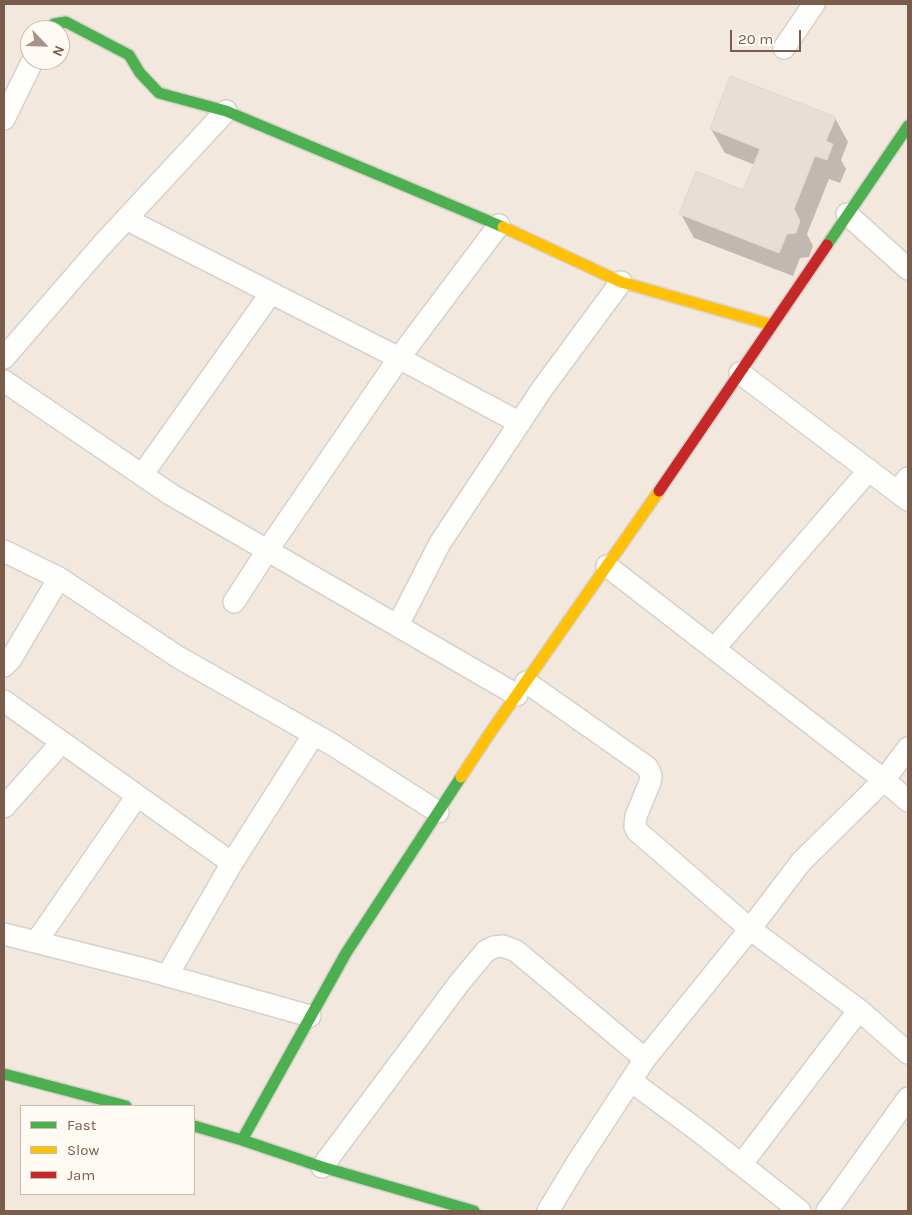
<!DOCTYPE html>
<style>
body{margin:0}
#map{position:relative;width:912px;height:1215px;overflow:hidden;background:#f9f5f0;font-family:Karla,sans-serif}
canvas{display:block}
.frame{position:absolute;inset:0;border:5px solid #7a5c4d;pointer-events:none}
.legend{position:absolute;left:20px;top:1105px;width:175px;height:90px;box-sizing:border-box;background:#fffaf3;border:1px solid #cabbb1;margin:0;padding:6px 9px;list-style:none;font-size:15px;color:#7a5c4d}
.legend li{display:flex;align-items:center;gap:10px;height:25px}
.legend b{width:25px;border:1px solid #cabbb1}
.north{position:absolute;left:20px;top:20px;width:50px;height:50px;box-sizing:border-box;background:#fffaf3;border:1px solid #cabbb1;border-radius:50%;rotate:114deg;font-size:14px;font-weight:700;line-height:20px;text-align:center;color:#7a5c4d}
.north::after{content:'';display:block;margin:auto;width:18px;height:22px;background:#a69286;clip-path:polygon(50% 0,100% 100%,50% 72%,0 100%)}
.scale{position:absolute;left:730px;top:30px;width:71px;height:22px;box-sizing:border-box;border:2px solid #7a5c4d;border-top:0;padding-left:6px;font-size:15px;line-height:18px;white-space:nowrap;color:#7a5c4d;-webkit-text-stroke:4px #fffaf3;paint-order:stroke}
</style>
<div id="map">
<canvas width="912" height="1215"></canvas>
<div class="frame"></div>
<ul class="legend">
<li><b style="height:6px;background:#4caf50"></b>Fast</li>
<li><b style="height:6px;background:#ffc107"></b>Slow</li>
<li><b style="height:6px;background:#c62828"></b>Jam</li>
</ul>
<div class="north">N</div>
<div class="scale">20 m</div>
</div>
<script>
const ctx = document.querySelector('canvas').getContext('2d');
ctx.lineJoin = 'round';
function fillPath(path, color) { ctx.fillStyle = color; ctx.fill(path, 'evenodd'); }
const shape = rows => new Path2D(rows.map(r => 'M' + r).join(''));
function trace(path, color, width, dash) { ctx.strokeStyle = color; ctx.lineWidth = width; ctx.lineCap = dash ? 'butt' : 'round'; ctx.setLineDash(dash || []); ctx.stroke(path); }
const residential = shape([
 [4,4,908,4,908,1211,4,1211,4,1082,102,1106,21,1106,21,1194,194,1194,194,1106,126,1106,4,1077],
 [30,30,60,30,60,60,30,60]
]);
const shadow = shape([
 [835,118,848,142,841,160,846,169,840,183,829,179,807,234,813,246,809,257,800,258,793,276,694,238,681,214,744,192,755,165,725,153,711,129]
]);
const building = shape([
 [730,76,836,117,826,141,833,144,827,160,815,156,794,209,800,221,796,233,787,234,779,253,679,214,696,171,743,190,760,149,710,129,730,76]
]);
const street = shape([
 [784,48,814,4],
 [4,119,33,60],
 [847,214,908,269],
 [126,219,399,358,520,423],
 [4,358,101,246,226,111],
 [740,373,908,500],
 [4,381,170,494,517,695],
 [142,475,271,293],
 [897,492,908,478],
 [4,551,59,578,178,657,333,745,438,812],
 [607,566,884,780,908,801],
 [234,602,267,551,399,358,499,225],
 [398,625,440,543,542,389,621,282],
 [714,649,869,470],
 [4,666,11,659,59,578],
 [526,682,647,767,650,773,651,777,650,782,636,816,635,827,637,831,750,929,859,1010,908,1053],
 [4,701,232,863,167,976],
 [4,807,62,742],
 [232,863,314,734],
 [4,934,147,970,310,1016],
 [36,942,137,796],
 [631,1081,700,1132,800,1211],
 [741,1165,859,1010],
 [322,1167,460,982,486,951,494,947,503,946,516,951,645,1059],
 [548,1211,577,1163,645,1059,750,929,801,862,884,780,908,748],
 [827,1211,908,1098]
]);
const fast = shape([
 [48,30,54,24,66,22,129,55,140,73,159,93,226,111,503,227],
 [827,245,908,126],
 [4,1074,126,1106],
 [194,1126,242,1140,322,1167,474,1211],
 [242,1140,346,953,461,777]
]);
const slow = shape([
 [503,227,621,282,772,325],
 [461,777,490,733,659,491]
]);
const jam = shape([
 [659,491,827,245]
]);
fillPath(residential, '#f2e8de');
fillPath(shadow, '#0003');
fillPath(building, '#e6ded7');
trace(building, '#e2d8d2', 1);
trace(street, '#d7d1cb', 24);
trace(fast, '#d9d2cb', 14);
trace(slow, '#d9d2cb', 14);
trace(jam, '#d9d2cb', 14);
trace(street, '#fefefd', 21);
trace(fast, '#4caf50', 11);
trace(slow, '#ffc107', 11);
trace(jam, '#c62828', 11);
</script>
